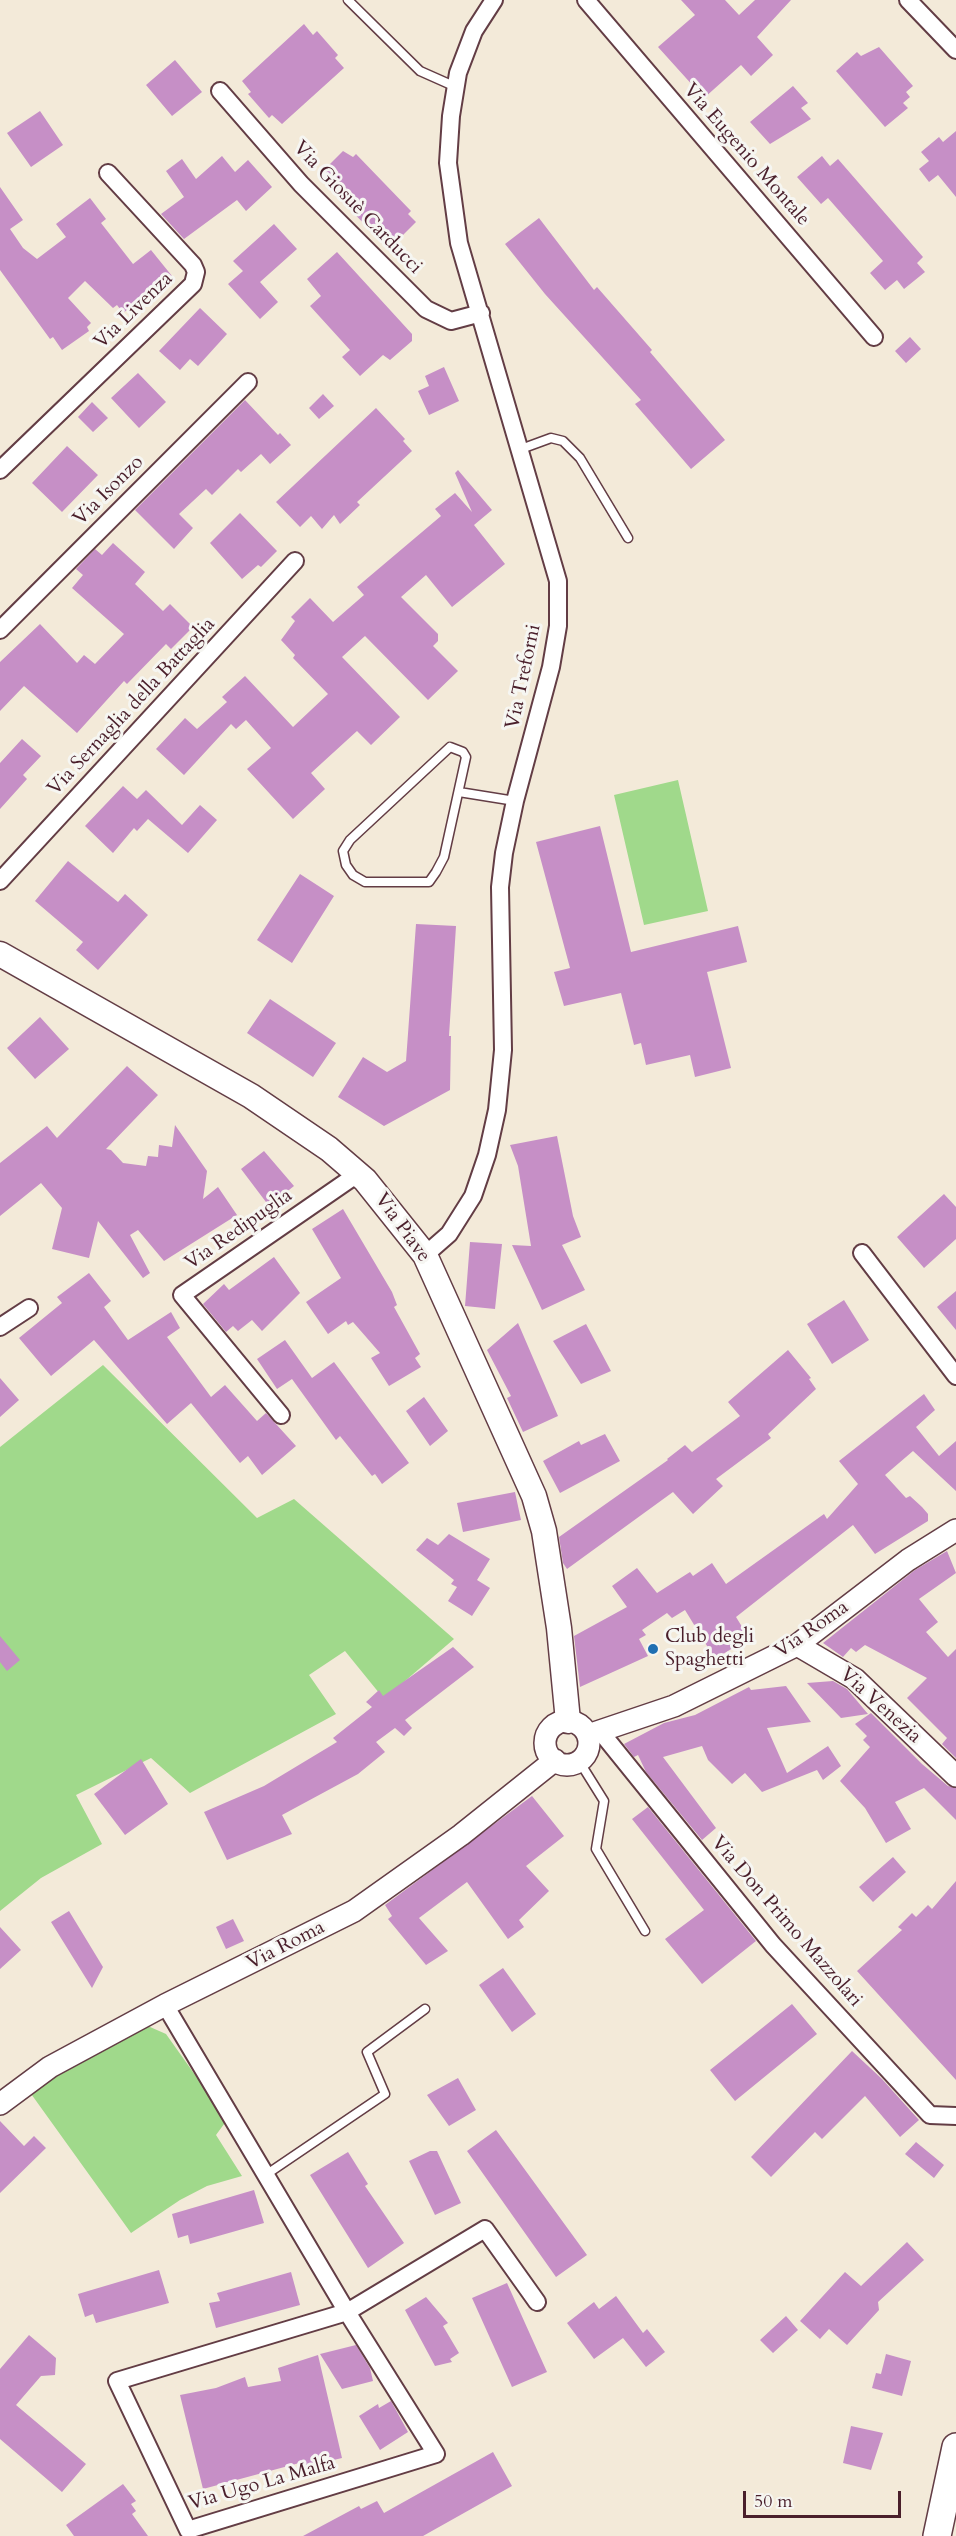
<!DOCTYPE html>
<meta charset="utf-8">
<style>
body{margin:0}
#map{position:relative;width:956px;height:2536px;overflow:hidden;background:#f3ead9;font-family:Cardo,serif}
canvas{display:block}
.scale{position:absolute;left:743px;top:2491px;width:158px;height:27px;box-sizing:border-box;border:3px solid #4a1f2b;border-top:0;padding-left:8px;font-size:18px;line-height:21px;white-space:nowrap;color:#4a1f2b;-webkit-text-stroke:4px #f6f6f2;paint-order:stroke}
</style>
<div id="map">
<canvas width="956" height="2536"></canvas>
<div class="scale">50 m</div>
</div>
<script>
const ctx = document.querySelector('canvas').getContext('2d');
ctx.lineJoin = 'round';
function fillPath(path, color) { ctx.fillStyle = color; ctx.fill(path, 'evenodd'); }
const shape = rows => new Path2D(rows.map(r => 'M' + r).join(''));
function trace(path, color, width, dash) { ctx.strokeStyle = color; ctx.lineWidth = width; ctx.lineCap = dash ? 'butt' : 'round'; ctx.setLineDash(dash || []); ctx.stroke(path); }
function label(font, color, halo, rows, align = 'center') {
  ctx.font = font + ' Cardo,serif'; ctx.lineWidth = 6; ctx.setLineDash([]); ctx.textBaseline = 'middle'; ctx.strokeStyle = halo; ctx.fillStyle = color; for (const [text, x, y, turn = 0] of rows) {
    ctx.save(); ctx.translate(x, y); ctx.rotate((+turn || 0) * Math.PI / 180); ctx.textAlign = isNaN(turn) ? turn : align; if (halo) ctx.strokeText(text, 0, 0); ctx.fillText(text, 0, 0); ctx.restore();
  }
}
const green = shape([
 [678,780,708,911,644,925,614,795],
 [103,1365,257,1518,294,1499,454,1639,384,1699,345,1651,309,1675,336,1714,190,1793,151,1758,76,1795,102,1844,41,1878,0,1911,0,1447],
 [141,2023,166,2034,227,2120,216,2135,242,2176,207,2186,180,2200,131,2233,29,2091]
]);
const building = shape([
 [681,0,725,0,739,15,755,0,791,0,757,37,773,55,751,76,741,65,704,98,658,47,695,15],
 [304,24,313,35,317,31,338,55,335,58,344,68,282,124,272,115,269,118,248,94,251,92,242,81],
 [879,47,913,86,906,92,910,97,903,103,908,108,885,127,836,71,857,52,861,56],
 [175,60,202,92,172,116,146,85],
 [793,86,808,103,801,108,811,119,770,144,750,122],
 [40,111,63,145,31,167,7,133],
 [956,131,956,197,938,175,929,182,919,169,929,161,921,152,939,137,943,142],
 [343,151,353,157,356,154,411,211,408,214,416,222,393,245,385,238,382,242,325,184,329,181,321,173],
 [222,156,235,172,248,160,272,187,246,211,237,200,184,239,161,214,184,197,166,171,182,159,196,179],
 [822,156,830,166,838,159,923,257,917,263,925,272,904,289,897,280,885,290,870,273,883,261,828,198,821,204,797,177],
 [0,187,23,220,10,229,23,248,37,259,66,237,56,224,90,198,106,219,101,223,133,264,151,250,172,276,123,313,117,305,113,308,85,281,68,298,91,323,87,327,89,331,62,350,53,337,50,339,0,270],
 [539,218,594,290,597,287,652,350,650,352,725,440,691,469,635,404,641,400,545,294,505,244],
 [274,224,297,249,260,282,278,302,260,319,228,284,243,271,233,261],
 [337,252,412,334,412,341,390,360,383,355,360,376,342,357,350,350,310,306,321,296,307,279],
 [200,308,227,334,198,366,190,359,180,370,159,351],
 [910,337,921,349,906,363,895,351],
 [444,367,459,401,429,415,418,391,429,386,425,376],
 [138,373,166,402,139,428,111,398],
 [323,394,334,406,319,419,309,408],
 [245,400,278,435,280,433,291,445,270,464,261,454,241,472,238,469,212,495,206,489,179,514,193,528,174,549,135,510],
 [92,402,108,418,93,432,78,417],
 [376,408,405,439,403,441,412,451,357,502,360,505,340,524,334,515,322,529,311,516,300,527,276,502],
 [67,446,98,475,62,512,32,483],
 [458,470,492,510,474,525,505,564,452,607,426,575,401,597,438,634,438,641,433,646,458,671,428,700,365,636,342,657,400,717,371,745,357,731,311,773,325,789,293,819,247,769,271,748,246,720,236,729,231,724,184,775,156,749,185,718,197,729,227,702,222,697,245,676,293,727,328,694,293,658,295,655,281,640,295,621,291,617,310,598,333,622,364,595,357,587,441,516,435,509,455,493,472,512,455,473],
 [240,513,277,551,261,567,258,565,242,579,210,543],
 [113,543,145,572,135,584,163,611,170,604,193,627,171,649,166,644,127,684,124,681,77,733,24,686,0,711,0,662,40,624,77,663,84,655,95,664,124,634,72,588,83,575,76,569,95,549,102,555],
 [22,739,41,756,23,775,27,779,0,809,0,763],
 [123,786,137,799,146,790,182,825,200,805,217,820,188,853,148,819,137,831,134,828,113,853,85,826],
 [600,826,631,952,738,926,747,962,707,972,731,1068,695,1077,690,1055,646,1065,641,1043,634,1045,621,993,564,1006,554,972,570,968,536,842],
 [68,861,118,902,125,894,148,915,98,970,76,950,83,942,35,901],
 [300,874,334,896,292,963,257,940],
 [416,924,456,926,449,1036,451,1036,450,1090,384,1126,338,1097,363,1057,387,1072,406,1061],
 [270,999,336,1043,313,1077,247,1033],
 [40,1017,69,1049,35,1079,7,1048],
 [127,1066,158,1095,106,1149,111,1150,123,1163,146,1166,148,1156,158,1157,159,1145,172,1147,175,1125,207,1171,203,1199,218,1187,237,1215,164,1261,138,1230,130,1235,150,1273,143,1278,98,1221,89,1258,52,1249,62,1208,41,1183,0,1216,0,1163,47,1126,57,1138],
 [557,1136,573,1216,581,1237,562,1245,585,1290,542,1310,512,1245,531,1246,518,1166,510,1145],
 [264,1151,294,1186,269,1206,241,1169],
 [944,1194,956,1207,956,1239,924,1268,897,1237],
 [343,1209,392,1292,397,1305,394,1307,420,1354,415,1358,421,1367,389,1386,371,1358,380,1353,353,1322,348,1325,346,1321,328,1334,306,1302,341,1278,312,1229],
 [470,1242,502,1244,495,1309,465,1306],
 [274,1257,300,1293,262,1331,252,1320,238,1331,233,1326,226,1332,203,1304,224,1284,229,1290],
 [89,1273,111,1301,104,1307,128,1340,171,1312,180,1328,167,1337,211,1397,225,1385,257,1421,266,1413,296,1446,262,1475,248,1456,240,1463,191,1403,167,1424,94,1340,51,1376,19,1338,62,1303,57,1297],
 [956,1291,956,1330,937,1307],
 [844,1300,869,1340,832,1364,807,1324],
 [518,1323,558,1416,523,1432,507,1398,511,1396,487,1350],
 [586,1324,611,1371,581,1384,553,1341],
 [285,1340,312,1378,334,1362,409,1463,382,1484,375,1474,372,1476,340,1436,336,1440,292,1379,277,1389,257,1359],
 [788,1350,811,1378,809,1379,816,1389,768,1434,771,1438,716,1479,723,1486,693,1514,673,1492,567,1569,563,1563,559,1537,668,1460,667,1459,685,1445,692,1452,740,1416,728,1402],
 [0,1378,19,1400,0,1417],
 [924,1394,935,1410,916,1427,939,1456,956,1441,956,1491,913,1451,885,1475,906,1498,910,1496,922,1507,928,1514,928,1521,875,1554,853,1525,736,1617,749,1638,715,1659,685,1610,672,1618,667,1613,642,1630,646,1635,639,1639,648,1656,580,1687,574,1636,627,1607,612,1586,637,1568,657,1593,690,1572,693,1576,712,1563,726,1584,824,1514,827,1519,858,1484,839,1461],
 [424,1397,448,1431,430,1446,406,1411],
 [605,1434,620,1461,560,1493,543,1461,579,1441,581,1445],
 [515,1492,521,1520,463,1532,457,1503],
 [449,1534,490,1559,477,1580,490,1588,472,1616,448,1601,457,1587,451,1584,454,1580,416,1550,427,1538,438,1545],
 [947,1551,956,1573,919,1599,938,1622,926,1632,948,1657,956,1649,956,1758,942,1744,947,1738,907,1698,927,1678,865,1645,856,1652,851,1648,843,1657,823,1643,915,1570],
 [0,1636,20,1660,7,1671,0,1662],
 [453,1647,474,1667,405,1720,412,1728,404,1736,395,1728,376,1742,385,1752,358,1774,282,1815,292,1834,227,1860,204,1812,264,1786,337,1742,333,1738,372,1707,366,1702,379,1690,383,1696],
 [833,1681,847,1689,868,1714,841,1718,807,1683],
 [786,1686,811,1722,767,1728,787,1773,828,1746,841,1766,823,1780,817,1770,762,1792,745,1773,732,1784,708,1760,702,1746,663,1757,716,1828,702,1840,646,1772,638,1755,634,1757,624,1744,664,1723,695,1715,749,1687,751,1690],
 [871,1713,922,1764,948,1786,956,1788,956,1820,924,1788,895,1802,911,1829,886,1843,865,1808,840,1781,870,1747,863,1740,867,1736,855,1724],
 [141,1759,168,1804,125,1835,94,1794],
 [532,1796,564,1836,526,1866,549,1891,519,1920,524,1927,508,1939,467,1882,419,1918,448,1951,426,1965,388,1919,392,1916,385,1905],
 [648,1807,756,1941,702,1984,665,1939,704,1910,632,1819],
 [893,1857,906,1872,873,1902,859,1887],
 [956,1881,956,2080,857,1971,902,1930,898,1927,912,1913,916,1917,928,1905,932,1909],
 [69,1911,103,1967,92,1988,51,1922],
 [233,1919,244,1941,226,1949,216,1927],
 [0,1927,21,1950,0,1969],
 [503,1968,536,2014,512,2032,479,1985],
 [792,2004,817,2034,735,2101,710,2070],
 [852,2051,882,2079,919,2120,900,2137,865,2096,822,2139,815,2132,771,2177,751,2157],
 [458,2078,476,2110,449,2126,427,2095],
 [0,2121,24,2146,34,2136,46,2148,0,2193],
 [496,2130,587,2255,556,2277,467,2151],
 [916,2142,944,2165,934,2178,905,2154],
 [430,2151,437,2151,461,2203,435,2215,409,2161],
 [348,2152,368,2184,365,2186,404,2243,368,2268,310,2175],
 [254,2190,264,2223,190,2244,188,2235,178,2238,172,2214],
 [907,2242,924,2260,878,2302,879,2310,847,2345,829,2329,820,2339,800,2321,845,2272,861,2286],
 [159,2270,169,2303,96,2323,93,2314,85,2317,78,2294],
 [291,2272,300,2305,216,2328,209,2303,220,2301,217,2293],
 [507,2283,547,2372,512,2387,472,2298],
 [616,2296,643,2333,647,2329,665,2352,646,2367,623,2338,594,2359,567,2323,594,2302,599,2309],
 [426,2297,448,2323,443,2326,459,2353,450,2359,452,2362,435,2366,405,2310],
 [786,2316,798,2330,773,2353,760,2340],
 [29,2335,56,2358,55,2375,41,2376,16,2405,86,2464,62,2492,0,2439,0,2369],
 [356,2345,370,2368,373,2381,342,2389,320,2354],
 [886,2354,911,2361,902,2396,872,2388,876,2373,881,2374],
 [318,2355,342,2458,304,2467,303,2462,203,2489,180,2395,216,2388,245,2377,248,2387,281,2381,278,2368],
 [391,2401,408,2432,380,2450,359,2416,378,2404,379,2408],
 [851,2426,883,2433,871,2470,843,2463],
 [493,2452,512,2486,423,2536,303,2536,359,2506,361,2509,377,2501,384,2513],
 [123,2484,136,2501,131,2504,136,2511,132,2514,148,2536,74,2536,66,2525]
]);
const service = shape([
 [348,0,420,71,456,87],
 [521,449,551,438,563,441,580,458,628,538],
 [450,747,463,752,466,757,444,857,436,872,429,882,365,882,353,875,346,865,343,851,350,840,450,747],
 [459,792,515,801],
 [579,1761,604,1801,596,1849,645,1931],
 [267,2174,385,2094,367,2052,425,2009]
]);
const minor = shape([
 [586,0,874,337],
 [908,0,956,50],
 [220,91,301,184,426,309,451,321,481,313],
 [0,470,193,284,196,272,193,265,108,173],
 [0,630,248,382],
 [0,881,295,561],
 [862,1253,956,1376],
 [425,1255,449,1234,473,1196,487,1155,497,1110,503,1050,500,887,504,853,515,801,551,667,558,626,558,581,459,243,448,163,451,116,458,73,474,31,494,0],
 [0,1327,29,1308],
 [281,1415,182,1295,359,1173],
 [600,1731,773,1945,930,2115,956,2116],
 [165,2005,347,2312,436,2454,188,2530,117,2381,347,2312,485,2229,537,2302]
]);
const tertiary = shape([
 [797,1645,855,1679,956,1776],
 '545 1743a22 22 0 1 1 44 0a22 22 0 1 1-44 0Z',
 [588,1735,674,1706,797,1645,908,1560,956,1530],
 [0,2104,50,2067,165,2005,354,1911,461,1835,555,1760]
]);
const secondary = shape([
 [0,954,251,1096,329,1149,365,1180,425,1255,534,1496,544,1531,559,1628,568,1721]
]);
const primary = shape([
 [937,2536,956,2447]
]);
const markers = [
 [653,1649,6,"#1f6fb2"]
];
const streetNames = [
 ["Via Eugenio Montale",746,155,49],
 ["Via Giosuè Carducci",357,208,46],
 ["Via Livenza",134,311,-44],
 ["Via Isonzo",109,491,-45],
 ["Via Treforni",524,677,-78],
 ["Via Sernaglia della Battaglia",132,707,-47],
 ["Via Piave",402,1228,54],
 ["Via Redipuglia",239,1230,-35],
 ["Via Roma",812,1630,-35],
 ["Via Venezia",880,1706,42],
 ["Via Don Primo Mazzolari",786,1922,49],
 ["Via Roma",286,1946,-27],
 ["Via Ugo La Malfa",262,2484,-16]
];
const poiNames = [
 ["Club degli",665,1637],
 ["Spaghetti",665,1660]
];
fillPath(green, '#a0d98b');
fillPath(building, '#c68fc6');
trace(service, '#633d45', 11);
trace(minor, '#633d45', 20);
trace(tertiary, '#633d45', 24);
trace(secondary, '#633d45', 27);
trace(primary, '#633d45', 30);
trace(service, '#fff', 8);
trace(minor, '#fff', 16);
trace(tertiary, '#fff', 21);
trace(secondary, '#fff', 24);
trace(primary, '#fff', 27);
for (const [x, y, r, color] of markers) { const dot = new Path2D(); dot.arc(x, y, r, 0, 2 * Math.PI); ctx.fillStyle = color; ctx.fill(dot); trace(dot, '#f6f6f2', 2); }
label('20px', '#4a1f2b', '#f6f6f2', streetNames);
label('20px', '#4a1f2b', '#f6f6f2', poiNames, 'left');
</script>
